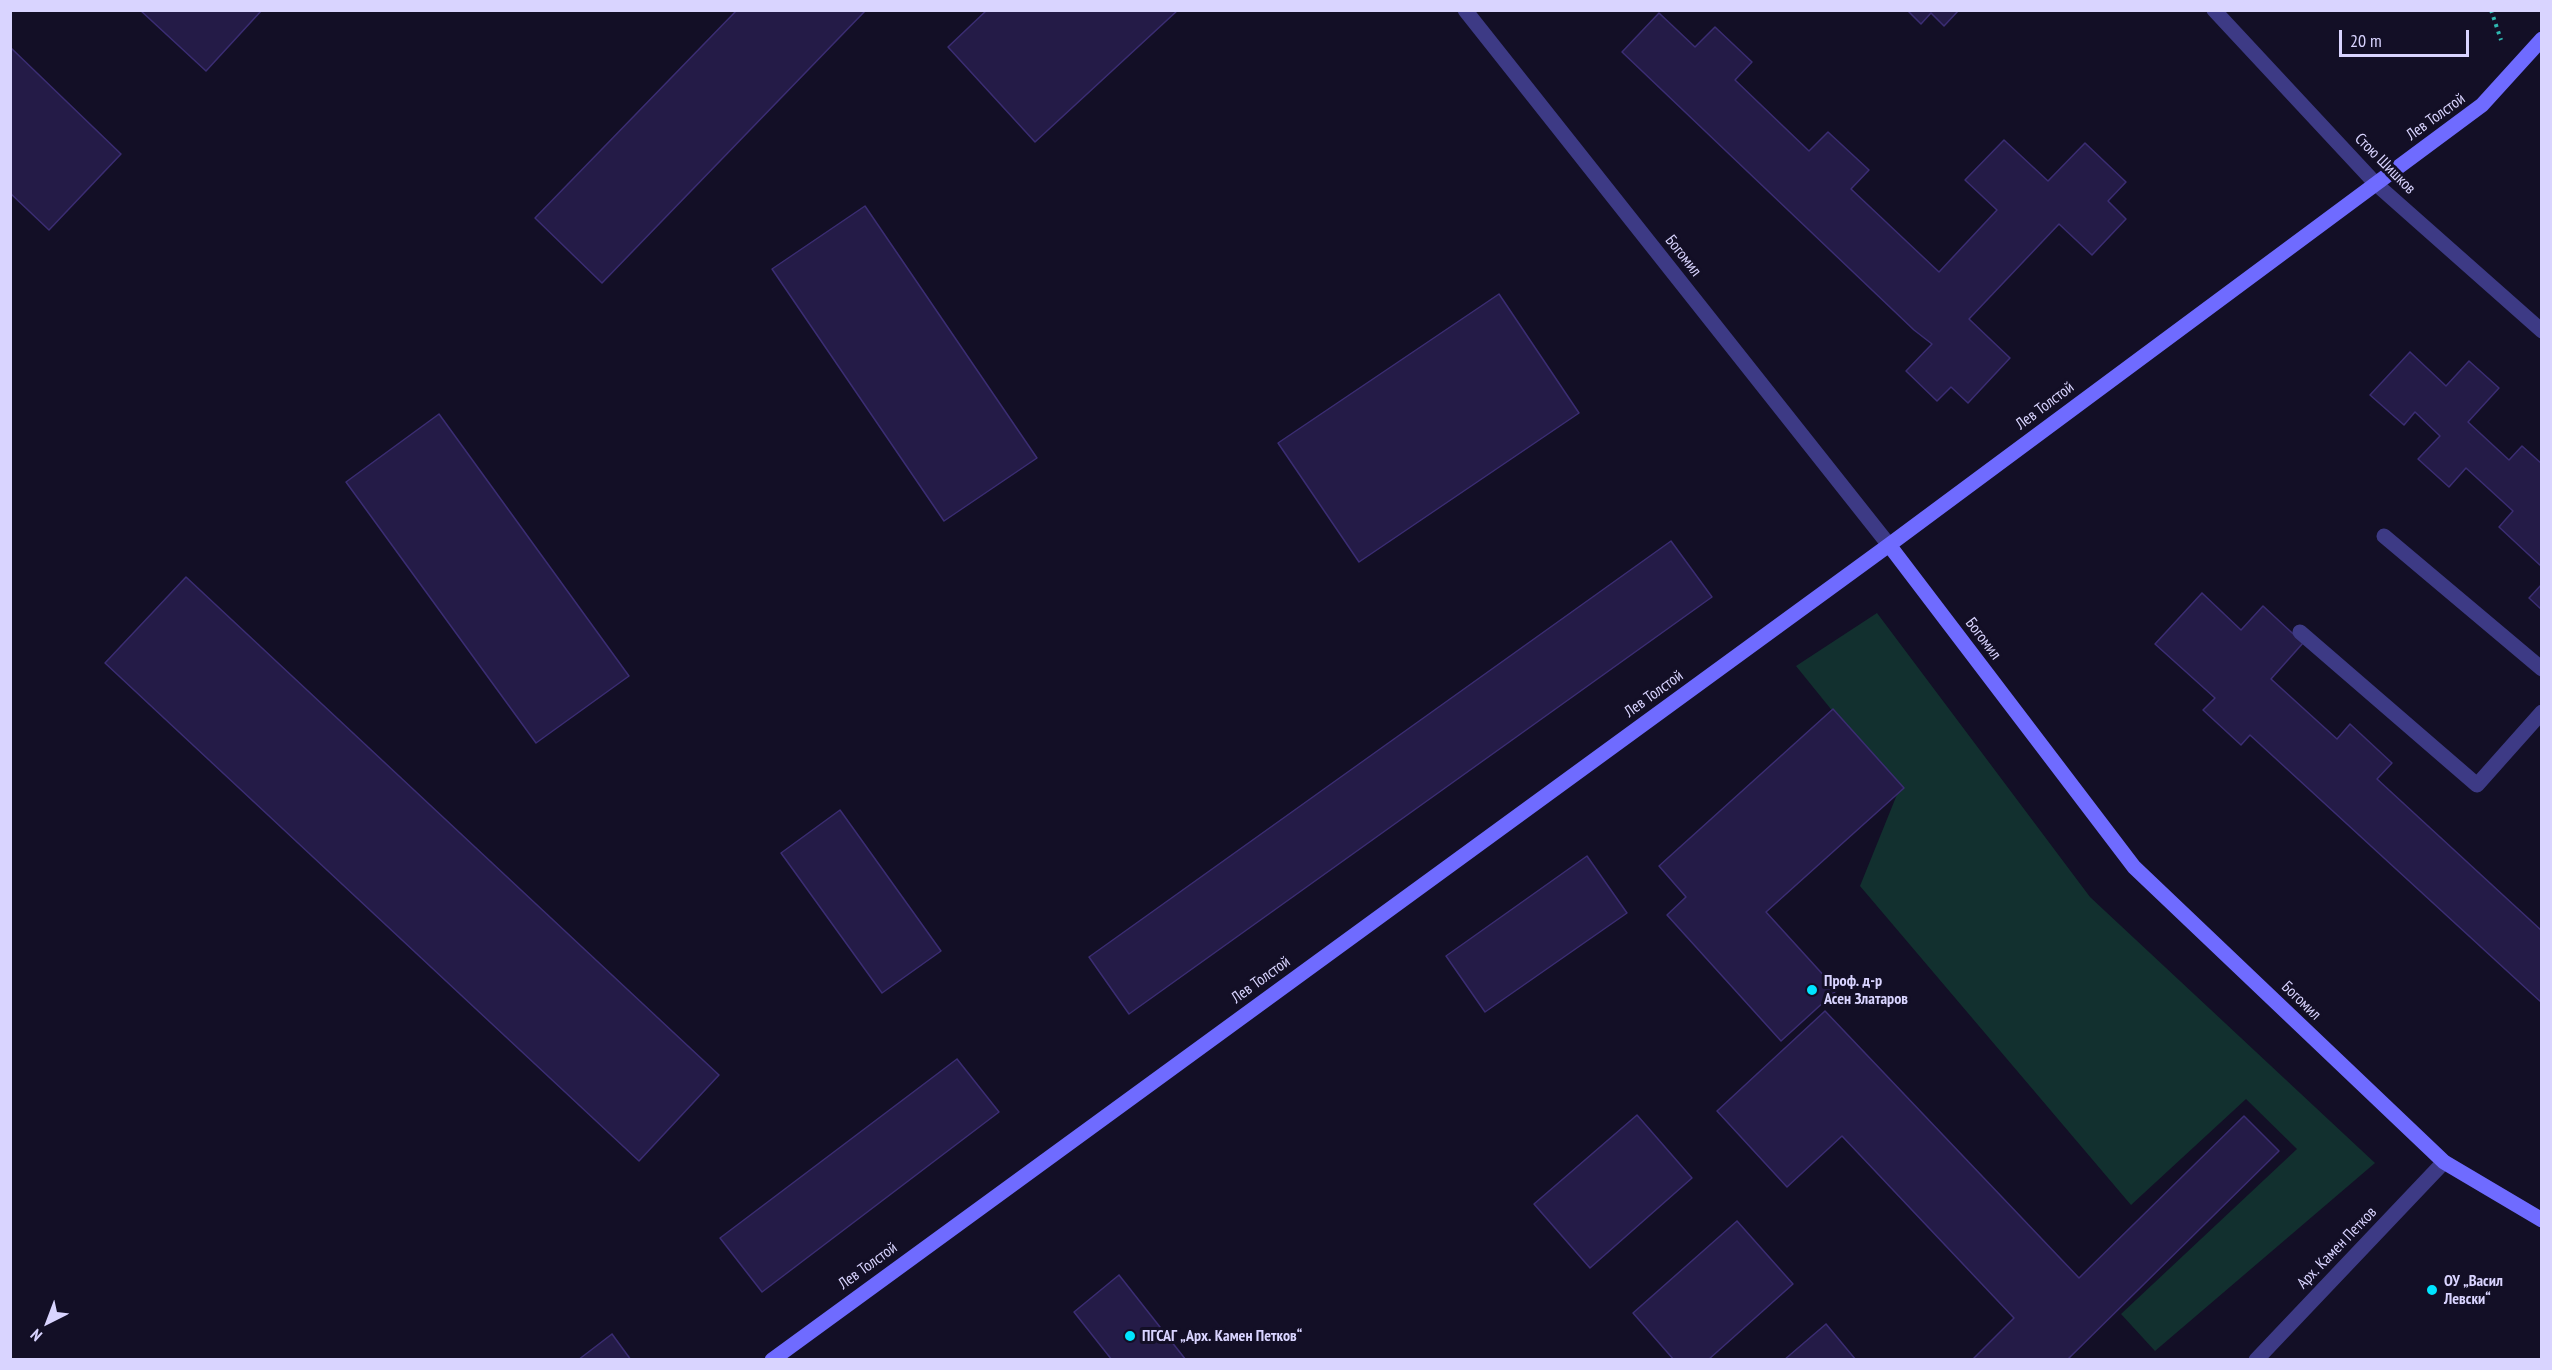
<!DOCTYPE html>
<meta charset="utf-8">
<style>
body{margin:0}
#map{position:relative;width:2552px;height:1370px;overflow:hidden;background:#130f26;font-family:"PT Sans Narrow",sans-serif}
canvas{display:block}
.frame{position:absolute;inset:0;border:12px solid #d9d4ff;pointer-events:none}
.north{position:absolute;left:18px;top:1292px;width:60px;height:60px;-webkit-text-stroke:4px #130f26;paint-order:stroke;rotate:222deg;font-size:16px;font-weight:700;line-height:24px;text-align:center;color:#d9d4ff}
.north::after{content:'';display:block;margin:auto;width:21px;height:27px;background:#d9d4ff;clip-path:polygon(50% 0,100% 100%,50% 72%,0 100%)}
.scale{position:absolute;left:2339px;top:30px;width:130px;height:27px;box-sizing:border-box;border:3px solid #d9d4ff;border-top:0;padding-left:8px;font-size:18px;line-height:21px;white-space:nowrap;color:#d9d4ff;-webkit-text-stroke:4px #130f26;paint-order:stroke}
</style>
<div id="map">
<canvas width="2552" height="1370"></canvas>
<div class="frame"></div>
<div class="north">N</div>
<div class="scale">20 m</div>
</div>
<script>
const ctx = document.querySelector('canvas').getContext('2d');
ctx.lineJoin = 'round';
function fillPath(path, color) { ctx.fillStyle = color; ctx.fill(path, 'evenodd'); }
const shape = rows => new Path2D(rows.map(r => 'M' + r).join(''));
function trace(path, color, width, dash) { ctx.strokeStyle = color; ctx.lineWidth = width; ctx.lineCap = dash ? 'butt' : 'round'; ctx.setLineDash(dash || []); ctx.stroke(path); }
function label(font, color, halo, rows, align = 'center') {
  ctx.font = font + ' "PT Sans Narrow",sans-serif'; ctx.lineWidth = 6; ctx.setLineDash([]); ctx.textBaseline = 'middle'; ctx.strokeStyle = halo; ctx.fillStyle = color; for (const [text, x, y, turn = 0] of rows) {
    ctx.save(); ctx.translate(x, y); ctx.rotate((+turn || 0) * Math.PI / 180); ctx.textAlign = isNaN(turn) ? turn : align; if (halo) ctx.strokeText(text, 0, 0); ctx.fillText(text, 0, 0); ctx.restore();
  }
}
const green = shape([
 [1877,613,2090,897,2375,1163,2155,1351,2121,1314,2297,1149,2246,1099,2131,1205,1860,886,1898,792,1796,666]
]);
const building = shape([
 [140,10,262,10,206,71,140,10],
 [737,10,866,10,602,283,535,218,737,10],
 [987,10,1178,10,1035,142,948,47,987,10],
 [1907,10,1959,10,1944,26,1931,13,1921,24,1907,10],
 [1659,13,1695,47,1715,27,1752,62,1735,80,1809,151,1828,132,1869,170,1851,189,1939,272,1997,210,1965,180,2004,140,2048,181,2085,143,2126,182,2108,201,2126,219,2092,255,2059,224,1969,319,2010,358,1968,403,1951,387,1937,401,1906,371,1932,344,1914,330,1622,52,1659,13],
 [10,47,121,154,49,230,10,193,10,47],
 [865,206,1037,458,944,521,772,269,865,206],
 [1499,294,1579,413,1359,562,1278,443,1499,294],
 [2410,352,2446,386,2469,361,2499,388,2468,422,2509,460,2522,446,2542,464,2542,567,2499,527,2513,511,2466,468,2449,487,2418,459,2440,436,2415,412,2404,425,2370,395,2410,352],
 [439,414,629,676,536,743,346,482,439,414],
 [1671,541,1712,597,1129,1014,1089,957,1671,541],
 [186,577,719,1075,639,1161,105,663,186,577],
 [2542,584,2542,610,2529,598,2542,584],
 [2202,593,2241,630,2263,606,2303,643,2271,679,2337,739,2350,724,2392,763,2377,779,2542,931,2542,1003,2250,735,2241,745,2203,710,2215,698,2155,644,2202,593],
 [1833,709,1904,788,1766,912,1837,990,1781,1041,1667,915,1686,897,1659,866,1833,709],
 [840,810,941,951,882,993,781,853,840,810],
 [1587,856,1627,913,1485,1012,1446,956,1587,856],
 [1825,1011,2079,1278,2244,1116,2279,1151,2067,1360,1972,1360,2014,1318,1842,1136,1787,1187,1717,1111,1825,1011],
 [957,1059,999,1112,762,1292,720,1238,957,1059],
 [1637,1115,1692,1178,1590,1268,1534,1204,1637,1115],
 [1737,1221,1793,1284,1708,1360,1674,1360,1633,1313,1737,1221],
 [1119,1275,1186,1360,1112,1360,1074,1312,1119,1275],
 [1826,1324,1856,1360,1784,1360,1826,1324],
 [612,1334,631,1360,578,1360,612,1334]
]);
const path = shape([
 [2491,10,2501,40]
]);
const street = shape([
 [1465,10,1889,545],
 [2214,10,2376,184,2542,331],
 [2384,536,2542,669],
 [2300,632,2477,785,2542,712],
 [2256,1360,2444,1162]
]);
const secondary = shape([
 [1889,545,2134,867,2444,1162,2542,1220],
 [772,1360,1889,545,2482,105,2542,39]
]);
const markers = [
 [1812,990,6,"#00e5ff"],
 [2432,1290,6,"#00e5ff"],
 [1130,1336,6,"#00e5ff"]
];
const streetNames = [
 ["Лев Толстой",2436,117,-36],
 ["Стою Шишков",2385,164,45],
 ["Богомил",1683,256,52],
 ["Лев Толстой",2045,406,-37],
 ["Богомил",1983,639,53],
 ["Лев Толстой",1654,694,-36],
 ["Лев Толстой",1261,980,-36],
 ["Богомил",2301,1001,44],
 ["Арх. Камен Петков",2337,1248,-46],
 ["Лев Толстой",868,1266,-36]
];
const poiNames = [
 ["Проф. д-р",1824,981],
 ["Асен Златаров",1824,999],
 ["ОУ „Васил",2444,1281],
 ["Левски“",2444,1299],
 ["ПГСАГ „Арх. Камен Петков“",1142,1336]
];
fillPath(green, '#12302f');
fillPath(building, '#241b47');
trace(building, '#3b2d73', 1.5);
trace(path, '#2fb8b0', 4, [3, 4.5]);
trace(street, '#3d3a85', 15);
trace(secondary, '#6f6bff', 15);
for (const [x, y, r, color] of markers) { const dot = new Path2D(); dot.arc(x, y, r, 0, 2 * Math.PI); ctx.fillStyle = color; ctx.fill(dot); trace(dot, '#130f26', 2); }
label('16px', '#d9d4ff', '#130f26', streetNames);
label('bold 16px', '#d9d4ff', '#130f26', poiNames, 'left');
</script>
